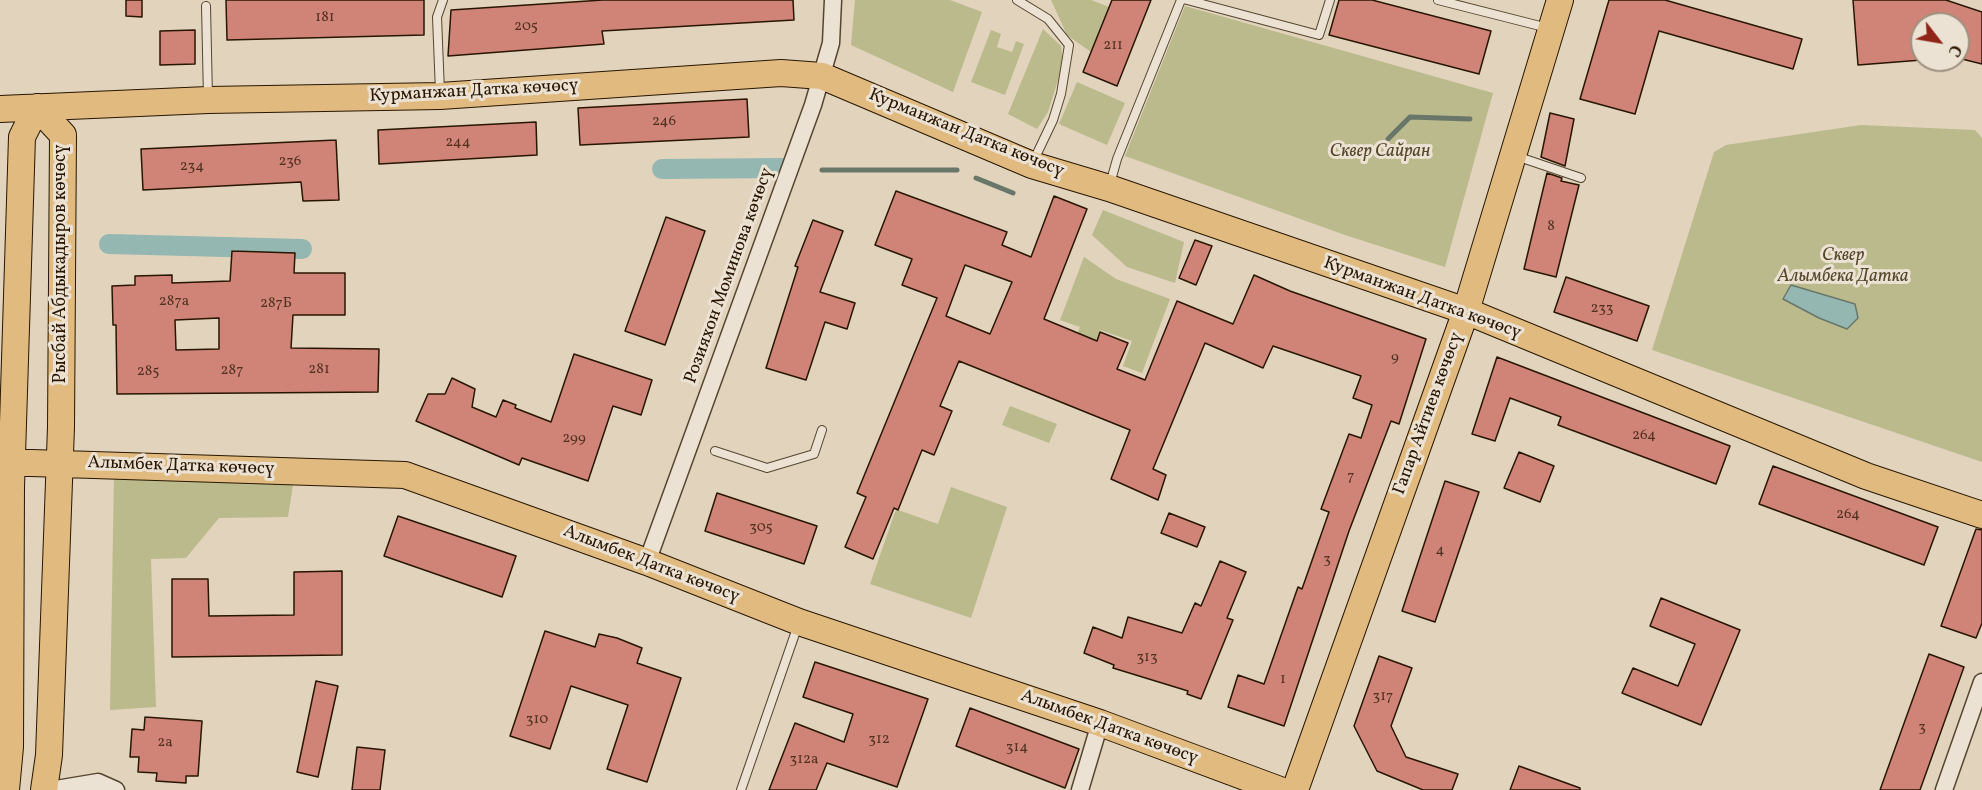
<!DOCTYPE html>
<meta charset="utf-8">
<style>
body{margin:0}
#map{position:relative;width:1982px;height:790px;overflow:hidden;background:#e1d3bc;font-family:Vollkorn,serif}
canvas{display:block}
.north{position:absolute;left:1910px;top:12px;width:60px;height:60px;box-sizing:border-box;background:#ece2d3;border:2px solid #9e907f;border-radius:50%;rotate:121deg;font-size:16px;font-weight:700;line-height:24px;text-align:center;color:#281601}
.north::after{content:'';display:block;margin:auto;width:21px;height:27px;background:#8f2418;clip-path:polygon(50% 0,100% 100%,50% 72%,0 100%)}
</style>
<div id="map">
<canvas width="1982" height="790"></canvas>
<div class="north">С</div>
</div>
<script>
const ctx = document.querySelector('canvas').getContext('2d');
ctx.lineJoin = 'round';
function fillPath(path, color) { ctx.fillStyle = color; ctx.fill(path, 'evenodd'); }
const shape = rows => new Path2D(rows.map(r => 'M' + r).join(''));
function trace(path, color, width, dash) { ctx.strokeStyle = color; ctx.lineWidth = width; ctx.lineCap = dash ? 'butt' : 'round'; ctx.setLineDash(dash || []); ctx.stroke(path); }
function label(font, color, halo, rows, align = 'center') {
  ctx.font = font + ' Vollkorn,serif'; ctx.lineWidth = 6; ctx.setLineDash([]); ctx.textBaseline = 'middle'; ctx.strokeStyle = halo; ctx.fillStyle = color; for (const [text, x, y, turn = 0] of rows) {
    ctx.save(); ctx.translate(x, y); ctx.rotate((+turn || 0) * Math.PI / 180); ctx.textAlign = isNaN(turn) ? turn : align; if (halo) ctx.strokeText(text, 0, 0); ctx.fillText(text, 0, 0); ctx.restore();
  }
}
const green = shape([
 [855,0,950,0,982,12,953,92,851,45],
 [1051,0,1091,0,1109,7,1091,52,1067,35],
 [1185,6,1493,93,1445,267,1345,235,1125,156],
 [1043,29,1061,46,1063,64,1048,112,1037,129,1008,114],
 [991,30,1001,34,997,47,1012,52,1016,41,1024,44,1005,95,971,82],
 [1077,82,1125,103,1107,145,1059,124],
 [1861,125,1975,130,1982,138,1982,462,1652,350,1714,152,1726,145],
 [1103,210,1184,242,1175,283,1127,267,1092,235],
 [1084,257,1116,279,1170,299,1142,373,1123,366,1132,341,1100,330,1092,353,1073,346,1080,327,1060,320],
 [1010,406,1057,424,1049,443,1002,425],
 [114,474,293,485,288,517,219,518,186,558,151,559,156,707,110,710],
 [951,487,1007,507,971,618,870,584,895,512,898,510,938,524]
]);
const water = shape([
 [1791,285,1855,304,1858,318,1847,329,1819,318,1783,299,1791,285]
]);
const stream = shape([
 [1388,139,1410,117,1470,119],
 [822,170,957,170],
 [976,178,1013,193]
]);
const canal = shape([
 [662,169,782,168],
 [109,244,302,249]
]);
const building = shape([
 [126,0,142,0,142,17,126,16,126,0],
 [226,0,424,0,424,35,227,40,226,0],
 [603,0,793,0,794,20,602,31,604,44,448,56,451,10,603,0],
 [1112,0,1151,0,1117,86,1083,72,1112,0],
 [1339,0,1372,0,1491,31,1479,74,1329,35,1339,0],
 [1609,0,1665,0,1802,39,1793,69,1659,31,1635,114,1580,99,1609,0],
 [1853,0,1946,0,1982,12,1982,64,1958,58,1958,24,1922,24,1922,60,1858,65,1853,0],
 [195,30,195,64,160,65,160,31,195,30],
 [747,99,749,137,580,145,578,108,747,99],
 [1550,113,1574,119,1565,166,1541,157,1550,113],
 [536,122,537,155,379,164,378,130,536,122],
 [336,140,339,200,303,201,301,182,143,190,141,149,336,140],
 [1547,173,1562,178,1561,181,1579,185,1556,277,1524,269,1547,173],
 [896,191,1007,232,1002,245,1031,257,1054,196,1087,209,1044,319,1097,341,1100,332,1128,343,1117,369,1145,380,1177,301,1233,324,1254,275,1290,291,1426,339,1399,424,1391,421,1349,531,1284,726,1228,707,1238,675,1264,684,1298,587,1302,589,1329,512,1321,509,1349,434,1361,438,1372,405,1353,398,1361,376,1273,346,1263,368,1205,343,1153,469,1166,475,1158,500,1111,479,1130,430,959,361,940,406,952,411,934,455,922,450,898,510,894,508,873,559,845,547,866,497,857,493,937,298,902,285,912,259,875,245,896,191],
 [965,265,1012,282,990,334,946,316,965,265],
 [666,217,705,231,665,345,625,331,666,217],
 [813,220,843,231,820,292,855,303,847,329,825,322,806,380,766,368,798,267,795,266,813,220],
 [1195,240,1212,246,1196,285,1179,278,1195,240],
 [232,251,295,253,294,273,345,273,345,315,293,315,291,348,379,349,378,392,117,394,116,325,113,325,112,286,135,285,135,276,172,275,172,283,230,281,232,251],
 [219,318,219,349,176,350,175,320,219,318],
 [1566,277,1649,306,1637,341,1554,312,1566,277],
 [574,354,652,380,641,415,613,406,588,481,522,458,519,465,416,421,428,394,445,394,452,378,475,389,472,407,496,417,503,400,516,405,515,408,551,422,574,354],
 [1497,357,1730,446,1716,484,1558,425,1561,417,1510,398,1495,441,1472,434,1497,357],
 [1519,452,1554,466,1540,502,1504,488,1519,452],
 [1773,466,1938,527,1924,565,1759,504,1773,466],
 [1445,481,1479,492,1435,622,1402,611,1445,481],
 [717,493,817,526,804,564,705,531,717,493],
 [1169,513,1205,527,1197,547,1161,533,1169,513],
 [398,516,516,556,502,597,384,556,398,516],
 [1976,529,1982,530,1982,623,1976,638,1941,626,1976,529],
 [1220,561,1246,572,1227,618,1233,620,1201,699,1187,694,1188,691,1113,668,1114,665,1084,653,1093,627,1122,638,1128,617,1182,633,1195,603,1201,606,1220,561],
 [342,571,342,655,172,657,172,579,208,579,209,616,294,615,294,572,342,571],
 [1661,598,1740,630,1701,725,1622,693,1633,668,1678,686,1695,644,1650,626,1661,598],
 [545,631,595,647,599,634,617,638,642,648,637,663,681,678,647,782,607,769,628,705,571,686,550,749,510,736,545,631],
 [1929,654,1964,667,1920,790,1880,790,1929,654],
 [1379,656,1412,668,1391,726,1406,757,1458,774,1452,790,1423,790,1377,771,1354,726,1379,656],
 [815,662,928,699,897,787,827,763,816,790,769,790,795,723,844,742,853,714,803,697,815,662],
 [316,681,338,686,318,777,297,772,316,681],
 [970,708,1079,749,1065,788,956,746,970,708],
 [145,717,202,721,198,776,186,776,186,783,156,781,157,773,138,772,139,757,130,757,132,729,144,730,145,717],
 [357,747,385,750,380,790,352,790,357,747],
 [1519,766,1580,788,1580,790,1510,790,1519,766]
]);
const lane = shape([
 [1017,0,1048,19,1069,45,1061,94,1053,120,1033,162],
 [1187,0,1319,35,1330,0],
 [1438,0,1548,28],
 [206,6,208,98],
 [440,92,437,17,443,0],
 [1516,156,1581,178],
 [1110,184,1117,159,1181,0],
 [715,451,767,468,814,454,822,430],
 [741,790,798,625]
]);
const street = shape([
 [647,562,813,105,831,43,833,0],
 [50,790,98,782,116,790],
 [1080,790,1100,723],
 [1944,790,1982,682]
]);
const primary = shape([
 [37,107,63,135,61,427,49,755,44,790],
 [0,109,208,100,440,96,781,73,822,76,1032,165,1109,188,1466,311,1866,476,1982,515],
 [0,462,405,475,647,562,799,622,1100,723,1280,790],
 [6,790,10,747,11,487,22,137,37,107],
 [1295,790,1466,311,1560,0]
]);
const numberNames = [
 ["181",325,18],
 ["205",526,27],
 ["211",1113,46],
 ["246",664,122],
 ["244",458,143],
 ["236",290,162],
 ["234",192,167],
 ["8",1551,227],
 ["287а",174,302],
 ["287Б",276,304],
 ["233",1602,309],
 ["9",1395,358],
 ["281",319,370],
 ["287",232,371],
 ["285",148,372],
 ["264",1644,436],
 ["299",574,439],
 ["7",1351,477],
 ["264",1848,515],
 ["305",761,528],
 ["4",1440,551],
 ["3",1327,560],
 ["313",1147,658],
 ["1",1283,680],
 ["317",1383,697],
 ["310",537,720],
 ["3",1922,728],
 ["312",879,740],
 ["2а",165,743],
 ["314",1017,748],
 ["312а",804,760]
];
const streetNames = [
 ["Курманжан Датка көчөсү",474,92,-3],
 ["Курманжан Датка көчөсү",966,134,22],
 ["Рысбай Абдыкадыров көчөсү",62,264,-90],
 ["Розияхон Моминова көчөсү",730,276,-70],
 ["Курманжан Датка көчөсү",1422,299,20],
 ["Гапар Айтиев көчөсү",1429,414,-70],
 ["Алымбек Датка көчөсү",181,467,2],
 ["Алымбек Датка көчөсү",651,565,21],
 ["Алымбек Датка көчөсү",1109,728,20]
];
const parkNames = [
 ["Сквер Сайран",1380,153],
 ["Сквер",1843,257],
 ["Алымбека Датка",1843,278]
];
fillPath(green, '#baba8c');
fillPath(water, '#94b7b2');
trace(water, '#69776b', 1.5);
trace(stream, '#69776b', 5);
trace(canal, '#94b7b2', 20);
fillPath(building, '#d08478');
trace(building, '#281601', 1.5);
trace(lane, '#564530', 10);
trace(street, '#564530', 19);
trace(primary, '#281601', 28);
trace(lane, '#ece2d3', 8);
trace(street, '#ece2d3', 16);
trace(primary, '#e0ba7e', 26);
label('15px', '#52321f', null, numberNames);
label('18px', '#281601', '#ece2d3', streetNames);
label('italic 18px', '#54472b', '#ece2d3', parkNames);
</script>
